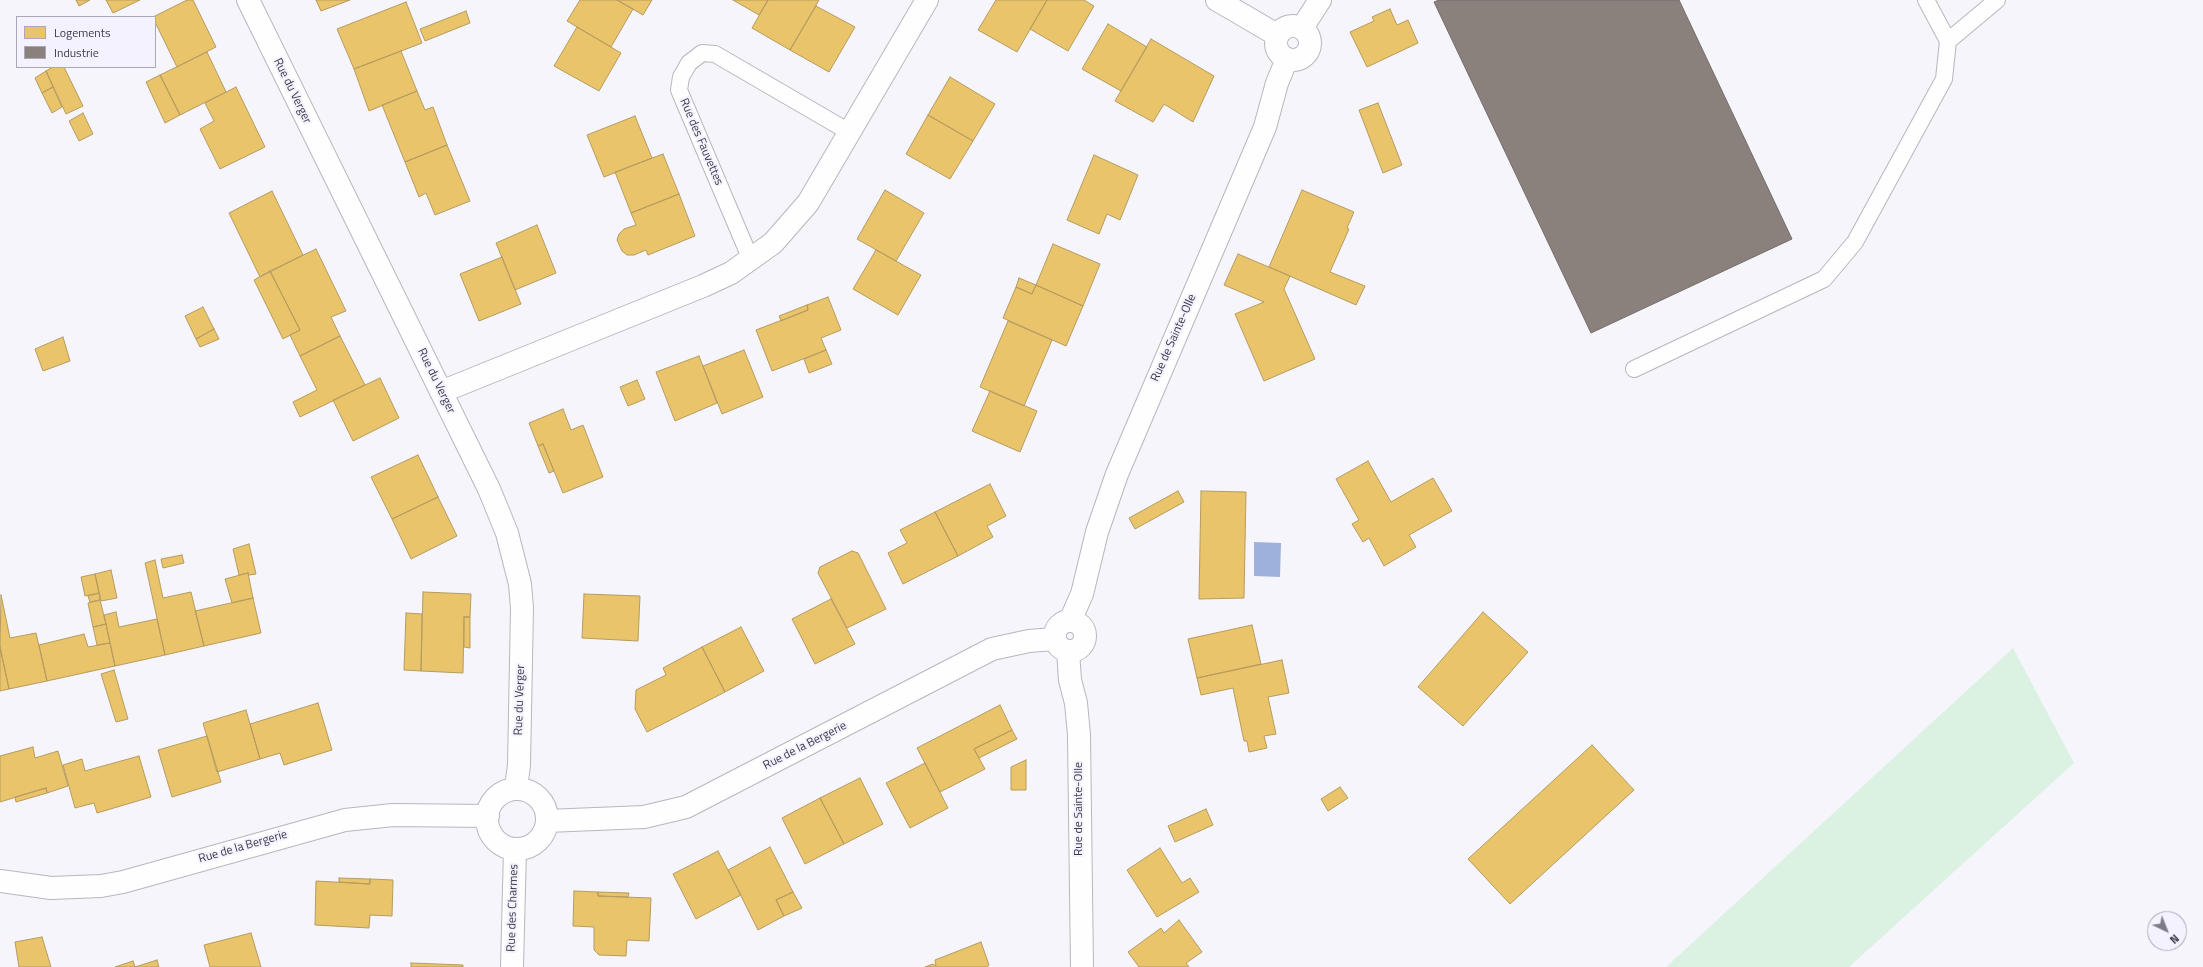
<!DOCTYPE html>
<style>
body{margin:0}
#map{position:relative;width:2203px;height:967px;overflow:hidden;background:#f6f5fb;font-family:"Titillium Web",sans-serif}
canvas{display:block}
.legend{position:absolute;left:16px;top:16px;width:140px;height:52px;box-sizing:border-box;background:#f4f2fe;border:1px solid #aaa8b4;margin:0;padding:5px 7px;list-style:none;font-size:12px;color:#3c3a45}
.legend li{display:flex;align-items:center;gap:8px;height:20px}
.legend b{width:20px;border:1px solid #aaa8b4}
.north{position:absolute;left:2147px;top:911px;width:40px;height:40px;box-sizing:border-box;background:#f4f2fe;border:1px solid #aaa8b4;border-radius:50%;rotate:137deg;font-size:11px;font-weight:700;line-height:16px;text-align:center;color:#3c3a45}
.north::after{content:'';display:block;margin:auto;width:14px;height:18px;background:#7d7b85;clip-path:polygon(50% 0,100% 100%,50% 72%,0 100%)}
</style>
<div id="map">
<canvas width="2203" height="967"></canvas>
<ul class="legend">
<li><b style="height:11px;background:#e9c46a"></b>Logements</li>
<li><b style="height:11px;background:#8a817c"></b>Industrie</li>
</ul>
<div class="north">N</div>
</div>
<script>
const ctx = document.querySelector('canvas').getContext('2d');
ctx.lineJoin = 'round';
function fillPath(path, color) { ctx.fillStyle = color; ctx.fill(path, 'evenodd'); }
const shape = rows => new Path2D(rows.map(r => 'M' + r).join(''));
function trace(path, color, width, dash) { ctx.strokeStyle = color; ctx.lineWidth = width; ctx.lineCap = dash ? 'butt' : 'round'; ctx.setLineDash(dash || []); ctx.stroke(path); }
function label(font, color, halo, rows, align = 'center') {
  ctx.font = font + ' "Titillium Web",sans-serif'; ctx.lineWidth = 4; ctx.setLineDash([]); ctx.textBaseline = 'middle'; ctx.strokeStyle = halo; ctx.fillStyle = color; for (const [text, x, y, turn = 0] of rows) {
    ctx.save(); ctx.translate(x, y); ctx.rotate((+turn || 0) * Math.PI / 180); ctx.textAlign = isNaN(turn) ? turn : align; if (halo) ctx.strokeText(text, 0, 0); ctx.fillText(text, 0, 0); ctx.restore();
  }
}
const green = shape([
 [2013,648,2074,763,1849,967,1666,967]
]);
const water = shape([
 [1254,542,1281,543,1280,577,1254,576]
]);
const homes = shape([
 [76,0,90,0,79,6,76,0],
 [106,0,140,0,113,13,106,0],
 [187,0,193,0,216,47,177,67,155,22,155,17,153,17,187,0],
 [316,0,350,0,321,11,316,0],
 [580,0,617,0,633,9,611,47,567,21,580,0],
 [617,0,652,0,643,15,617,0],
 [733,0,768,0,759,15,733,0],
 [768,0,819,0,790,50,752,28,768,0],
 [996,0,1047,0,1017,52,978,30,996,0],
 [1047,0,1084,0,1094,6,1068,51,1030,29,1047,0],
 [406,2,422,43,354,69,337,29,406,2],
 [816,6,855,27,829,72,790,50,816,6],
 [1390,9,1397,25,1408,20,1418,43,1367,67,1350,32,1374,21,1372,17,1390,9],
 [466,11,470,23,425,41,420,29,466,11],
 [1108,24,1147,47,1121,91,1082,69,1108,24],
 [577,27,621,53,599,91,554,66,577,27],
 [1151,39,1214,76,1193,122,1164,104,1153,122,1115,101,1151,39],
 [401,51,417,91,369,111,354,69,401,51],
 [207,52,226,92,180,115,160,75,207,52],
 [53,67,64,67,83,106,66,114,46,71,53,67],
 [46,71,53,87,42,93,35,78,46,71],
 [160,75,180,115,165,123,146,82,160,75],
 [950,77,995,104,973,141,928,115,950,77],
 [53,87,62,107,52,113,42,93,53,87],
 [236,87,265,147,220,169,200,129,214,121,205,103,236,87],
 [417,91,425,110,433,107,447,145,405,162,382,105,417,91],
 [1378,103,1402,165,1383,173,1359,110,1378,103],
 [83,113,93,134,79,141,69,121,83,113],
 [928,115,973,141,950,179,906,154,928,115],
 [635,116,652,158,604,177,587,135,635,116],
 [447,145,470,201,435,215,426,193,419,197,405,162,447,145],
 [663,154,679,194,631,213,615,172,663,154],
 [1094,155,1138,175,1120,220,1107,214,1099,234,1067,220,1094,155],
 [885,190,924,213,896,261,857,239,885,190],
 [1302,190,1354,212,1347,228,1349,229,1330,272,1365,286,1356,305,1269,267,1302,190],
 [272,191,303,255,260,277,229,213,272,191],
 [679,194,695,236,648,255,646,250,634,255,627,255,622,251,617,240,619,234,624,229,636,225,631,213,679,194],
 [537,225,556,273,515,290,496,243,537,225],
 [1053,244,1100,264,1083,306,1036,285,1053,244],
 [316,249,346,311,331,317,340,336,300,356,290,335,300,330,270,271,316,249],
 [876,250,921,275,898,315,853,289,876,250],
 [1238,254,1290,276,1284,289,1315,359,1264,381,1235,314,1264,302,1224,285,1238,254],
 [502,257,521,304,479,321,460,274,502,257],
 [270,271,300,330,283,339,254,280,270,271],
 [1019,278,1036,285,1032,294,1016,287,1019,278],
 [1036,285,1083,306,1066,346,1003,318,1016,287,1032,294,1036,285],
 [828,297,841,330,821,338,826,350,772,371,756,330,808,310,807,305,828,297],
 [807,305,808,310,781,321,779,316,807,305],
 [203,307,214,329,196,339,185,316,203,307],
 [1008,321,1052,340,1024,406,980,387,1008,321],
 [214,329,219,339,200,347,196,339,214,329],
 [340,336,365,385,300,417,293,402,317,390,300,356,340,336],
 [63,337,70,361,43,371,35,349,63,337],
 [744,350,763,397,722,414,703,366,744,350],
 [826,350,832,364,809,373,804,359,826,350],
 [699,356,717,403,675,421,656,372,699,356],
 [380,378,399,418,353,441,333,400,380,378],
 [637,380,645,399,628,406,620,387,637,380],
 [990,391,1037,411,1020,452,972,431,990,391],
 [563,409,571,430,583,425,603,477,563,493,543,444,538,446,529,423,563,409],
 [543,444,554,471,549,473,538,446,543,444],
 [418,455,438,497,392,519,371,477,418,455],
 [1368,461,1391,502,1433,478,1452,511,1409,535,1416,547,1384,566,1369,538,1363,542,1352,524,1359,520,1336,479,1368,461],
 [990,484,1006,516,987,526,993,537,958,556,935,512,990,484],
 [1178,491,1184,502,1135,529,1129,518,1178,491],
 [1201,491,1246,492,1244,598,1199,599,1201,491],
 [438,497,457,536,411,559,392,519,438,497],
 [935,512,958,556,903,584,888,553,907,543,900,530,935,512],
 [249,544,256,574,249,575,248,573,239,575,233,549,249,544],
 [852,551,858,553,886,609,847,628,818,573,820,567,852,551],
 [182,555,184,563,163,568,161,559,182,555],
 [155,560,163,598,191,592,204,646,165,655,145,563,155,560],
 [111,570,117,598,101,601,95,574,111,570],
 [248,573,253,598,232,603,225,579,248,573],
 [95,574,99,593,85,596,81,577,95,574],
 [423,592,471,594,470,617,464,617,463,673,421,671,423,592],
 [99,593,100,600,90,602,88,596,99,593],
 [584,594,640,596,638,641,582,638,584,594],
 [1,595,10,638,36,633,47,681,9,689,0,647,1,595],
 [253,598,261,633,204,646,195,611,253,598],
 [831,599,855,644,815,664,792,619,831,599],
 [100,600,106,624,93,627,88,603,100,600],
 [116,612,119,627,157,619,165,655,115,666,104,615,116,612],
 [1483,612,1528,652,1463,726,1418,687,1483,612],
 [406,613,422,614,421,671,404,670,406,613],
 [464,617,470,617,470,648,464,647,464,617],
 [106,624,110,643,97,645,93,627,106,624],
 [1252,625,1261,664,1197,678,1188,639,1252,625],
 [741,627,764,671,725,692,702,647,741,627],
 [84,634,88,647,110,643,115,666,47,681,39,645,84,634],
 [0,647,9,689,0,691,0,647],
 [702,647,725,692,647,732,635,709,636,690,666,675,663,668,702,647],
 [1282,660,1289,693,1268,697,1276,734,1264,736,1267,748,1249,752,1247,741,1244,741,1233,688,1201,695,1197,678,1282,660],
 [114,670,128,719,116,722,101,674,114,670],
 [318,703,332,750,284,765,280,753,260,759,250,724,318,703],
 [1000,705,1012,730,974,749,985,769,940,792,917,748,1000,705],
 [246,710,260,759,217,772,203,723,246,710],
 [1012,730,1017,739,979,758,974,749,1012,730],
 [207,736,221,782,172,797,158,750,207,736],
 [1592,745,1634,790,1510,904,1468,859,1592,745],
 [33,747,35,758,58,751,68,786,47,793,46,788,0,802,0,756,33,747],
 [139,756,151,797,97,813,94,803,75,808,63,765,82,759,85,771,139,756],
 [1026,760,1026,790,1011,790,1011,767,1026,760],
 [925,763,948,808,910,828,886,783,925,763],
 [860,778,883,824,844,844,820,798,860,778],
 [1340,787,1348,798,1328,811,1321,799,1340,787],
 [46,788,47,793,16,802,15,797,46,788],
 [820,798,844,844,805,864,782,818,820,798],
 [1206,809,1213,825,1175,842,1168,826,1206,809],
 [770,847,793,892,776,900,784,916,758,930,728,870,770,847],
 [1160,848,1182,883,1190,878,1199,892,1157,917,1127,870,1160,848],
 [718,851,741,895,696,919,673,874,718,851],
 [339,878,370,879,370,884,339,882,339,878],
 [370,879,393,880,392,916,370,915,369,928,315,925,316,881,370,884,370,879],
 [574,891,598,892,598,896,651,898,649,941,627,940,626,956,599,955,594,950,594,927,573,926,574,891],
 [598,892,629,893,628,897,598,896,598,892],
 [793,892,802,908,784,916,776,900,793,892],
 [1179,920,1202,952,1186,963,1189,967,1139,967,1128,952,1161,928,1164,933,1179,920],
 [251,933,261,967,210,967,204,945,251,933],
 [42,937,51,967,19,967,15,942,42,937],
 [981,942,989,965,987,967,925,967,933,964,936,966,935,960,981,942],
 [157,960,159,967,134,967,135,967,157,960],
 [133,961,135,967,115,967,133,961],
 [411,963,463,965,463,967,411,967,411,963]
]);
const industry = shape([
 [1439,0,1679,0,1792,239,1591,333,1434,2,1439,0]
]);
const lane = shape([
 [1948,41,1997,0],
 [751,260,679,90,681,77,689,63,702,53,715,54,851,133],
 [1634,369,1824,279,1855,242,1944,79,1948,41,1926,0]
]);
const street = shape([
 [248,0,489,489,507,533,520,584,522,608,519,765,516,788],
 [1217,0,1277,35],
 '1276 43a17 17 0 1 1 34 0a17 17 0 1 1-34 0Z',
 [1302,28,1320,0],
 [441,392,703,286,731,273,773,243,808,203,927,0],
 '1055 636a15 15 0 1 1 30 0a15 15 0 1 1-30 0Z',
 [1070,621,1082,594,1097,532,1117,474,1265,127,1277,83,1287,59],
 [1068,651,1070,680,1076,703,1079,735,1082,967],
 '487 819a30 30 0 1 1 60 0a30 30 0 1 1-60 0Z',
 [547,821,644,817,686,807,992,649,1029,641,1054,639],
 [0,881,51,888,101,886,123,882,345,820,393,815,488,816],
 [512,967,515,849]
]);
const streetNames = [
 ["Rue du Verger",292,91,64],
 ["Rue des Fauvettes",701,142,67],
 ["Rue de Sainte-Olle",1174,338,-66],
 ["Rue du Verger",436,381,64],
 ["Rue du Verger",520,700,-88],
 ["Rue de la Bergerie",805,746,-27],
 ["Rue de Sainte-Olle",1079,809,-90],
 ["Rue de la Bergerie",243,847,-16],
 ["Rue des Charmes",513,908,-88]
];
fillPath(green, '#dbf2e2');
fillPath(water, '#9cb2dc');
fillPath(homes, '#e9c46a');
trace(homes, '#b59b5f', 1);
fillPath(industry, '#8a817c');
trace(industry, '#736c6c', 1);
trace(lane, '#b8b6be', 18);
trace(street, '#b8b6be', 24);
trace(lane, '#fefefe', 16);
trace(street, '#fefefe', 22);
label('12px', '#3c3a45', '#f4f2fe', streetNames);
</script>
